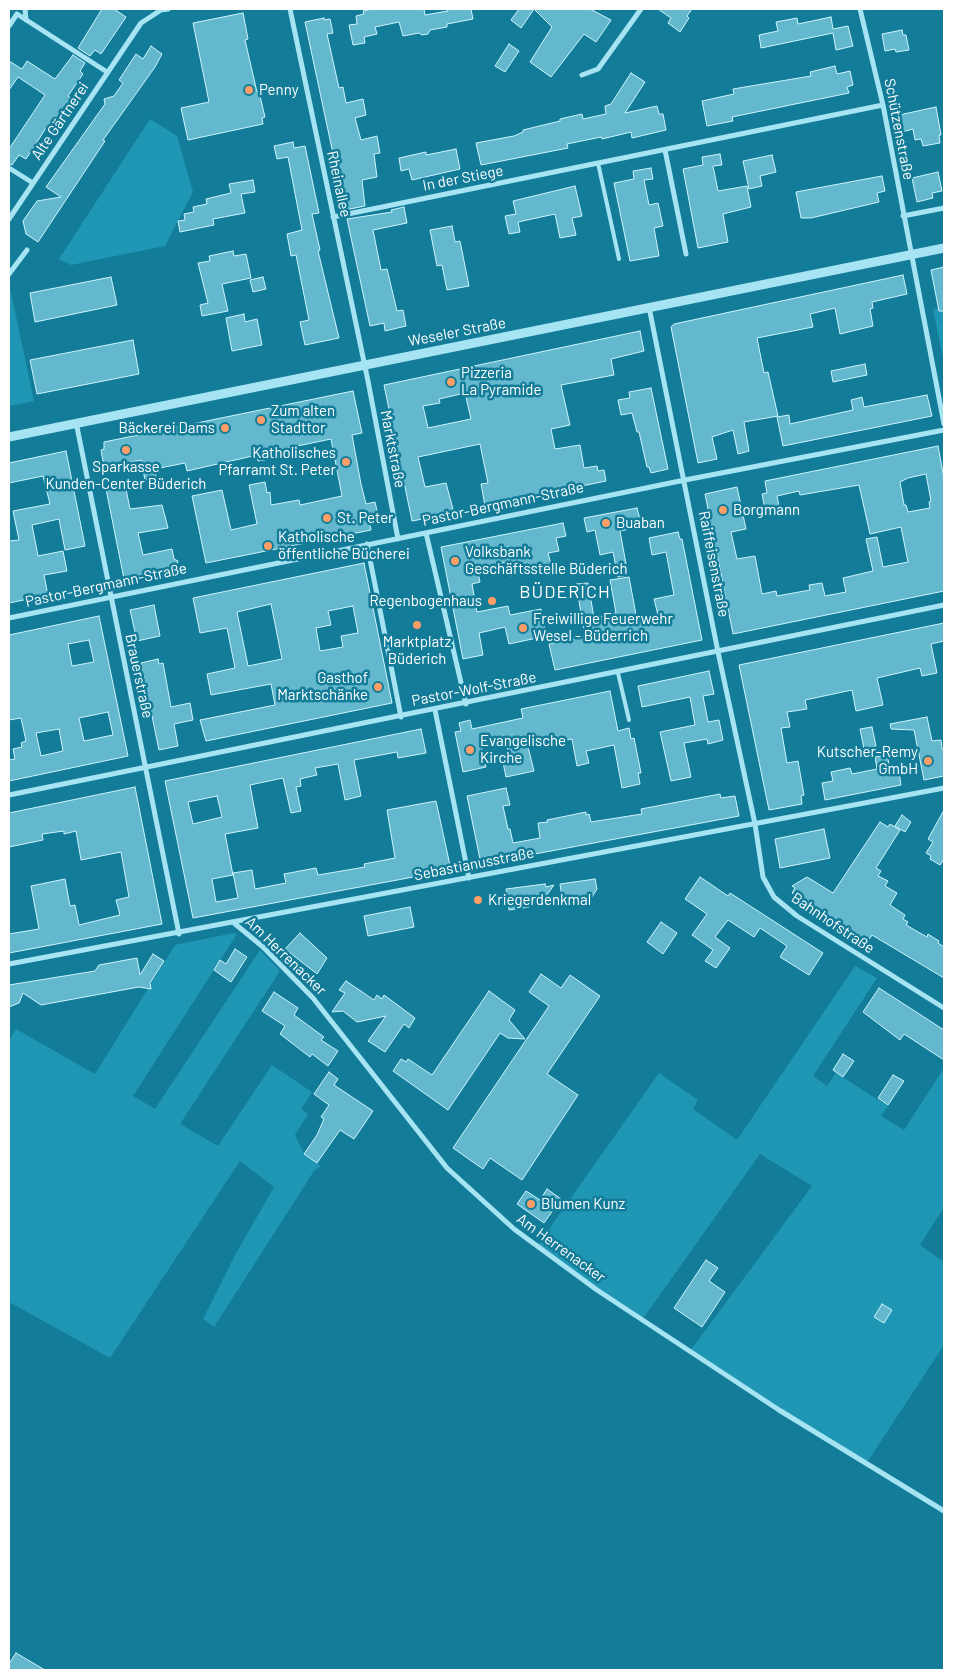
<!DOCTYPE html>
<meta charset="utf-8">
<style>
body{margin:0}
#map{position:relative;width:953px;height:1679px;overflow:hidden;background:#137c98;font-family:Barlow,sans-serif}
canvas{display:block}
.frame{position:absolute;inset:0;border:10px solid #fff;pointer-events:none}
</style>
<div id="map">
<canvas width="953" height="1679"></canvas>
<div class="frame"></div>
</div>
<script>
const ctx = document.querySelector('canvas').getContext('2d');
ctx.lineJoin = 'round';
function fillPath(path, color) { ctx.fillStyle = color; ctx.fill(path, 'evenodd'); }
const shape = rows => new Path2D(rows.map(r => 'M' + r).join(''));
function trace(path, color, width, dash) { ctx.strokeStyle = color; ctx.lineWidth = width; ctx.lineCap = dash ? 'butt' : 'round'; ctx.setLineDash(dash || []); ctx.stroke(path); }
function label(font, color, halo, rows, align = 'center') {
  ctx.font = font + ' Barlow,sans-serif'; ctx.lineWidth = 5; ctx.setLineDash([]); ctx.textBaseline = 'middle'; ctx.strokeStyle = halo; ctx.fillStyle = color; for (const [text, x, y, turn = 0] of rows) {
    ctx.save(); ctx.translate(x, y); ctx.rotate((+turn || 0) * Math.PI / 180); ctx.textAlign = isNaN(turn) ? turn : align; if (halo) ctx.strokeText(text, 0, 0); ctx.fillText(text, 0, 0); ctx.restore();
  }
}
const green = shape([
 [150,119,177,136,193,192,165,246,71,265,59,259],
 [9,283,34,401,9,406],
 [944,307,944,363,933,309],
 [234,933,237,934,133,1096,155,1109,260,950,280,971,180,1124,218,1146,272,1065,312,1092,301,1109,308,1114,295,1135,304,1154,321,1166,314,1171,214,1327,203,1319,235,1255,274,1187,240,1161,110,1358,9,1302,9,1040,16,1029,95,1074,175,945],
 [855,966,877,978,813,1076,827,1086,836,1073,888,1106,881,1116,904,1130,944,1068,944,1207,920,1245,944,1262,944,1345,866,1464,690,1351,812,1186,760,1154,642,1320,537,1246,659,1073,698,1100,693,1109,737,1140]
]);
const building = shape([
 [102,9,114,9,126,17,101,54,95,50,90,56,78,48,102,9],
 [372,9,424,9,425,15,448,11,447,9,471,9,473,19,447,24,447,27,430,30,428,34,422,35,419,33,403,36,399,22,375,27,377,34,364,37,365,43,353,45,349,25,357,24,356,16,364,14,363,11,372,9],
 [519,9,590,9,611,20,596,42,584,34,551,77,530,62,552,27,534,9,521,28,511,20,519,9],
 [658,9,692,9,687,16,689,18,680,32,668,23,671,18,658,9],
 [243,13,248,39,245,40,257,92,259,92,265,117,262,118,263,124,188,140,181,108,209,102,193,23,243,13],
 [831,17,833,29,848,26,853,46,836,50,833,33,761,48,759,35,778,31,776,22,797,18,798,24,831,17],
 [324,18,324,20,330,19,333,33,327,34,339,88,343,87,346,103,363,99,366,115,355,118,361,140,377,136,380,153,374,154,377,177,362,180,365,206,345,210,305,22,324,18],
 [902,30,903,35,906,35,909,50,896,52,895,49,885,51,882,34,902,30],
 [509,44,519,51,505,72,495,66,509,44],
 [151,46,162,54,155,67,103,140,105,141,38,242,26,234,23,221,37,201,61,197,46,187,105,104,104,99,114,96,123,83,119,80,136,54,143,59,151,46],
 [73,55,85,63,80,71,83,74,68,96,72,99,50,131,46,128,26,159,19,155,12,165,9,164,9,149,45,95,18,77,9,90,9,61,22,69,27,61,55,79,73,55],
 [835,66,837,74,850,71,853,85,847,87,849,93,732,117,733,121,707,126,702,101,734,94,733,89,811,76,810,72,835,66],
 [631,73,645,82,625,113,657,106,659,114,663,114,666,130,632,138,631,132,602,139,601,137,567,144,568,148,481,165,476,143,514,136,523,132,523,130,560,121,560,119,582,114,583,119,606,114,605,106,611,104,631,73],
 [936,107,941,135,939,135,940,143,923,146,921,139,915,140,913,129,902,132,899,115,936,107],
 [293,142,294,148,305,146,319,213,312,214,320,250,318,251,339,338,305,345,300,322,309,320,296,255,291,256,287,234,302,230,288,157,277,159,274,146,293,142],
 [456,149,460,169,412,180,409,169,401,171,399,158,426,152,426,155,456,149],
 [720,154,722,165,713,166,718,191,747,186,751,207,723,214,728,242,698,248,683,169,703,165,702,157,720,154],
 [772,155,776,172,760,176,762,186,749,189,743,161,772,155],
 [651,168,653,179,644,180,649,205,658,203,663,226,654,228,659,256,630,261,614,183,634,179,633,171,651,168],
 [938,172,942,191,932,193,933,198,917,202,912,178,938,172],
 [882,176,885,191,877,193,879,202,811,218,801,218,796,192,882,176],
 [253,180,255,192,241,194,245,213,213,219,214,225,180,232,178,221,185,220,184,214,194,212,193,207,207,204,206,199,231,193,229,184,253,180],
 [575,186,582,216,572,218,576,235,560,238,555,214,518,222,520,232,509,234,505,216,516,214,513,201,575,186],
 [404,207,407,223,373,230,381,270,387,269,397,311,403,310,406,326,385,331,384,323,370,326,347,219,392,212,391,210,404,207],
 [452,226,455,242,460,241,469,286,447,290,442,265,437,266,430,230,452,226],
 [233,251,234,256,246,254,251,278,222,284,228,311,202,316,200,305,208,303,198,263,210,261,209,256,233,251],
 [944,267,944,311,939,311,931,270,944,267],
 [903,275,907,294,872,302,873,308,870,309,873,326,840,334,835,308,810,314,813,327,757,338,764,373,768,372,778,416,744,422,749,451,738,454,733,430,712,437,717,459,698,463,671,327,674,324,903,275],
 [111,277,117,305,35,322,30,293,111,277],
 [263,277,266,289,253,292,250,280,263,277],
 [244,314,245,322,257,319,262,345,232,351,226,318,244,314],
 [640,331,644,351,611,359,614,375,561,385,570,425,551,429,555,449,580,445,584,468,597,466,598,471,604,470,606,481,485,506,481,484,488,483,480,444,418,457,425,487,446,483,454,513,412,521,384,385,640,331],
 [465,393,471,419,428,428,423,406,440,403,439,399,465,393],
 [133,340,139,374,37,394,30,360,133,340],
 [865,364,867,375,833,382,831,371,865,364],
 [651,388,668,469,651,473,649,467,647,467,639,432,637,432,632,413,621,415,618,400,630,398,629,392,651,388],
 [353,391,362,433,352,435,361,484,366,504,375,502,378,515,368,517,371,530,206,563,192,496,222,490,231,530,257,524,249,485,265,482,267,493,270,492,271,505,299,500,300,505,342,496,331,439,269,452,270,459,258,461,257,455,187,471,185,463,155,469,156,478,145,480,141,460,104,467,101,450,104,449,104,442,353,391],
 [927,395,932,416,783,446,777,417,789,415,790,424,853,410,851,400,862,397,864,407,927,395],
 [938,446,944,478,944,591,733,634,705,494,737,487,746,529,731,532,737,559,755,556,762,594,776,591,777,596,810,590,809,585,822,583,825,596,846,592,843,578,873,571,866,539,877,537,883,567,908,562,901,527,870,534,859,485,800,495,799,491,777,496,780,511,766,514,762,494,767,493,765,481,938,446],
 [926,474,931,501,929,502,930,508,908,512,906,505,904,505,900,482,908,478,926,474],
 [66,451,85,546,65,550,59,519,32,525,38,556,63,551,67,571,44,575,48,595,9,603,9,541,19,540,13,511,50,504,43,476,9,483,9,463,66,451],
 [125,484,130,509,162,505,168,528,138,533,143,555,172,549,174,559,178,561,176,569,124,579,106,489,125,484],
 [637,508,639,516,643,516,645,526,620,531,628,575,618,577,613,552,600,555,595,530,587,532,584,518,637,508],
 [563,523,566,536,556,538,559,551,548,553,552,568,510,576,507,562,477,568,480,582,472,584,477,612,508,606,510,615,541,609,546,636,509,644,505,627,479,633,483,655,463,659,441,547,563,523],
 [678,532,680,539,682,539,702,640,555,670,549,644,585,636,576,584,588,583,594,618,616,613,610,580,629,577,637,620,658,615,654,599,674,595,666,552,652,555,649,538,678,532],
 [364,563,392,703,206,741,200,720,275,705,271,684,211,695,207,674,235,668,227,628,200,633,193,598,364,563],
 [271,604,282,659,248,666,237,612,271,604],
 [353,606,358,633,341,636,343,647,320,651,316,628,331,625,328,611,353,606],
 [154,605,160,636,137,641,130,610,154,605],
 [99,616,128,756,9,781,9,760,15,759,13,749,22,747,21,743,26,741,21,718,9,720,9,635,99,616],
 [89,640,94,662,72,666,68,644,89,640],
 [108,712,113,735,84,741,79,718,108,712],
 [59,729,63,751,41,756,36,733,59,729],
 [944,623,944,641,931,644,937,673,922,676,920,668,877,678,883,705,856,711,852,690,805,700,807,709,787,712,790,727,781,728,787,763,798,761,804,795,801,796,802,804,769,810,739,665,944,623],
 [158,659,159,664,163,663,171,707,190,703,193,720,174,724,178,746,159,750,141,663,158,659],
 [709,671,714,694,703,696,708,722,719,720,723,740,708,744,707,739,684,743,691,777,671,781,660,732,695,725,690,697,642,707,638,686,709,671],
 [610,691,618,731,629,728,631,739,634,738,641,773,638,773,640,784,622,788,614,745,586,751,589,763,577,766,572,739,528,747,534,771,506,777,502,758,509,756,505,736,480,740,486,767,463,772,455,732,461,731,459,723,470,720,472,729,495,724,523,718,521,709,610,691],
 [927,717,932,741,941,740,942,749,944,748,944,776,924,780,914,730,891,729,890,724,927,717],
 [872,727,876,746,864,749,860,729,872,727],
 [421,729,426,753,398,758,397,752,354,760,361,796,345,800,338,764,315,768,317,775,300,779,301,786,296,787,301,811,291,813,283,778,250,785,258,828,225,834,233,875,212,879,216,902,238,898,233,873,252,870,255,889,286,883,284,874,316,868,318,875,365,867,364,864,395,858,387,810,436,801,451,870,193,918,165,781,421,729],
 [217,796,222,817,193,824,188,802,217,796],
 [887,755,890,768,898,766,901,785,825,800,822,783,833,781,831,772,850,768,852,774,877,769,875,757,887,755],
 [135,787,162,924,9,953,9,934,39,929,31,886,65,879,70,906,75,905,79,925,120,915,116,900,129,897,121,852,81,860,76,831,64,834,64,831,42,834,43,840,9,847,9,813,135,787],
 [506,788,510,805,503,806,508,829,510,829,513,843,540,838,538,823,548,822,547,820,586,812,586,815,589,814,591,822,642,814,641,809,720,794,721,798,735,796,739,816,481,864,467,796,506,788],
 [944,810,944,859,940,865,930,859,931,856,926,853,933,842,928,839,944,810],
 [902,815,911,822,905,832,895,826,902,815],
 [880,822,888,827,890,824,900,830,876,868,881,871,878,876,888,881,885,886,897,893,890,905,905,915,903,919,908,922,906,925,927,937,928,934,934,938,939,941,938,943,944,947,944,978,872,935,868,941,792,893,795,888,792,886,807,877,833,893,880,822],
 [824,829,830,858,780,868,775,839,824,829],
 [700,877,728,896,730,893,823,953,809,975,780,957,787,946,760,928,754,937,728,920,715,937,730,948,716,968,705,961,713,950,692,935,707,914,685,899,700,877],
 [595,879,597,889,590,900,563,905,560,884,595,879],
 [545,884,546,887,554,885,544,899,528,902,529,907,509,910,506,889,545,884],
 [410,907,414,927,368,936,364,916,410,907],
 [661,922,677,933,663,954,647,942,661,922],
 [300,933,327,958,317,974,285,949,300,933],
 [235,949,247,957,231,982,214,970,220,960,226,964,235,949],
 [153,954,164,961,150,983,151,989,139,987,41,1005,23,993,19,1003,9,1007,9,985,95,971,99,965,137,958,140,975,153,954],
 [541,974,561,988,570,975,600,996,547,1074,578,1095,522,1180,490,1158,483,1169,453,1148,549,1006,529,992,541,974],
 [346,981,374,1000,377,995,382,999,384,995,415,1018,409,1028,404,1024,385,1052,368,1041,386,1016,357,1022,343,1011,332,1012,345,993,339,990,346,981],
 [879,988,944,1030,944,1060,904,1034,900,1040,863,1012,879,988],
 [489,991,515,1010,509,1020,525,1039,508,1038,500,1033,448,1110,393,1071,401,1059,406,1062,408,1059,432,1075,489,991],
 [274,992,298,1008,294,1015,324,1037,321,1040,338,1051,328,1066,312,1054,310,1057,280,1034,285,1026,262,1011,274,992],
 [843,1054,854,1061,843,1077,833,1070,843,1054],
 [329,1072,338,1079,334,1085,373,1111,354,1139,340,1130,317,1163,304,1154,317,1135,324,1119,321,1117,329,1105,314,1094,329,1072],
 [893,1075,904,1081,888,1105,878,1098,893,1075],
 [547,1189,561,1199,544,1223,517,1204,526,1191,540,1200,547,1189],
 [706,1260,718,1268,709,1281,725,1292,702,1327,674,1308,706,1260],
 [882,1304,892,1310,884,1323,874,1317,882,1304],
 [16,1653,45,1670,9,1670,9,1664,16,1653]
]);
const service = shape([
 [598,163,619,259],
 [618,673,629,720]
]);
const minor = shape([
 [25,9,26,20],
 [290,9,368,381,398,539],
 [860,9,883,105,944,424],
 [9,26,17,14,107,72],
 [582,75,598,69,641,9],
 [665,150,686,254],
 [9,168,33,183],
 [903,216,944,208],
 [333,217,883,105],
 [9,219,141,23,161,10,168,9],
 [9,274,27,250],
 [649,307,718,652,755,824,763,877,774,897,797,916,944,1008],
 [76,422,179,934],
 [426,533,466,704],
 [367,544,401,717],
 [9,618,685,480,944,430],
 [435,710,469,878],
 [9,795,944,605],
 [234,923,263,947,313,998,447,1168,514,1229,597,1290,779,1410,944,1511],
 [9,964,944,788]
]);
const tertiary = shape([
 [9,437,944,248]
]);
const markers = [
 [249,90,5,"#ff9e67"],
 [451,382,5,"#ff9e67"],
 [261,420,5,"#ff9e67"],
 [225,428,5,"#ff9e67"],
 [126,450,5,"#ff9e67"],
 [346,462,5,"#ff9e67"],
 [723,510,5,"#ff9e67"],
 [327,518,5,"#ff9e67"],
 [606,523,5,"#ff9e67"],
 [268,546,5,"#ff9e67"],
 [455,561,5,"#ff9e67"],
 [492,601,5,"#ff9e67"],
 [417,625,5,"#ff9e67"],
 [523,628,5,"#ff9e67"],
 [378,687,5,"#ff9e67"],
 [470,750,5,"#ff9e67"],
 [928,761,5,"#ff9e67"],
 [478,900,5,"#ff9e67"],
 [531,1204,5,"#ff9e67"]
];
const poiNames = [
 ["Penny",259,90],
 ["Pizzeria",461,373],
 ["La Pyramide",461,390],
 ["Zum alten",271,411],
 ["Stadttor",271,428],
 ["Bäckerei Dams",215,428,"right"],
 ["Katholisches",336,453,"right"],
 ["Pfarramt St. Peter",336,470,"right"],
 ["Sparkasse",126,467,"center"],
 ["Kunden-Center Büderich",126,484,"center"],
 ["Borgmann",733,510],
 ["St. Peter",337,518],
 ["Buaban",616,523],
 ["Katholische",278,537],
 ["öffentliche Bücherei",278,554],
 ["Volksbank",465,552],
 ["Geschäftsstelle Büderich",465,569],
 ["Regenbogenhaus",482,601,"right"],
 ["Freiwillige Feuerwehr",533,619],
 ["Wesel - Büderrich",533,636],
 ["Marktplatz",417,642,"center"],
 ["Büderich",417,659,"center"],
 ["Gasthof",368,678,"right"],
 ["Marktschänke",368,695,"right"],
 ["Evangelische",480,741],
 ["Kirche",480,758],
 ["Kutscher-Remy",918,752,"right"],
 ["GmbH",918,769,"right"],
 ["Kriegerdenkmal",488,900],
 ["Blumen Kunz",541,1204]
];
const streetNames = [
 ["Alte Gärtnerei",60,121,-56],
 ["Schützenstraße",899,129,79],
 ["In der Stiege",463,178,-11],
 ["Rheinallee",339,184,78],
 ["Weseler Straße",457,332,-11],
 ["Marktstraße",393,449,79],
 ["Pastor-Bergmann-Straße",503,504,-12],
 ["Raiffeisenstraße",714,564,79],
 ["Pastor-Bergmann-Straße",106,585,-12],
 ["Brauerstraße",139,676,78],
 ["Pastor-Wolf-Straße",474,689,-11],
 ["Sebastianusstraße",474,864,-11],
 ["Bahnhofstraße",833,923,34],
 ["Am Herrenacker",286,956,44],
 ["Am Herrenacker",561,1248,36]
];
const quarterNames = [
 ["BÜDERICH",565,592]
];
fillPath(green, '#1f97b4');
fillPath(building, '#64b8cd');
trace(building, '#cdf4fd', 1);
trace(service, '#a6e4f3', 4);
trace(minor, '#a6e4f3', 5);
trace(tertiary, '#a6e4f3', 9);
for (const [x, y, r, color] of markers) { const dot = new Path2D(); dot.arc(x, y, r, 0, 2 * Math.PI); ctx.fillStyle = color; ctx.fill(dot); trace(dot, '#137c98', 2); }
label('15px', '#fff', '#137c98', poiNames, 'left');
label('15px', '#fff', '#137c98', streetNames);
ctx.letterSpacing = '1px';
label('18px', '#fff', '#137c98', quarterNames);
ctx.letterSpacing = '0px';
</script>
